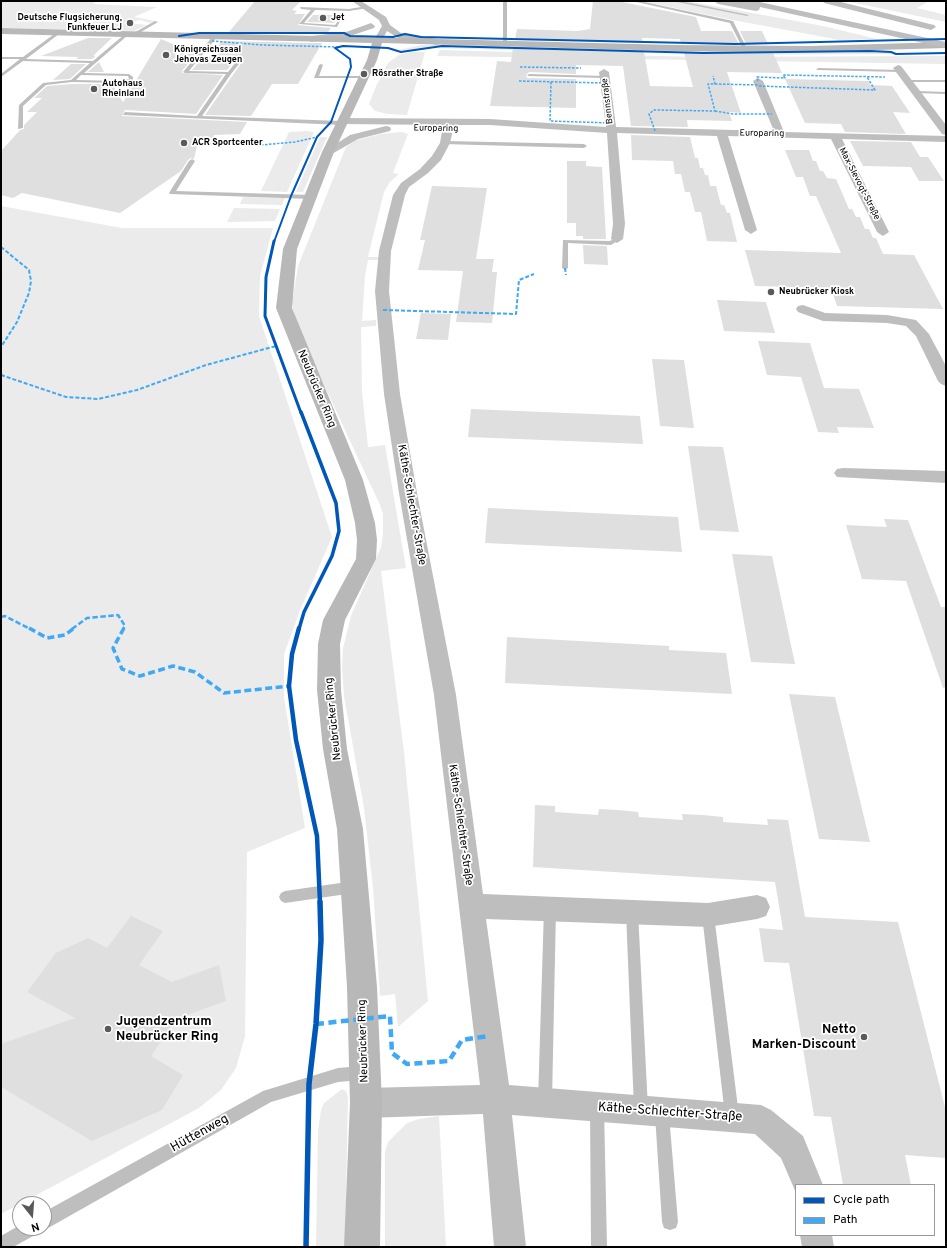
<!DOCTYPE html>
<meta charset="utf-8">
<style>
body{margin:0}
#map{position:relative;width:947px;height:1248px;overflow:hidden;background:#fff;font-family:Overpass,sans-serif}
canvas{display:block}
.frame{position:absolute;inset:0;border:2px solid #000;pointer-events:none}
.legend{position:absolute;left:795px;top:1184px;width:140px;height:52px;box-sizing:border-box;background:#fff;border:1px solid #999;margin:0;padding:5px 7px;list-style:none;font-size:12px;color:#000}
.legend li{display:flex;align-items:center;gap:8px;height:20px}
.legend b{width:20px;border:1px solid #999}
.north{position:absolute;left:12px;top:1196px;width:40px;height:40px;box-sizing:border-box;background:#fff;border:1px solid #999;border-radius:50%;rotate:163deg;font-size:11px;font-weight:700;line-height:16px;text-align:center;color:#000}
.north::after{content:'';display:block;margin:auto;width:14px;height:18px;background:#595959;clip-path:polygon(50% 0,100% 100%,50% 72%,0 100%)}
</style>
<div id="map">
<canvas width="947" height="1248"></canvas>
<div class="frame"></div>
<ul class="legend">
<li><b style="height:5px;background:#0057b8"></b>Cycle path</li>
<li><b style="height:5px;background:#3fa9f5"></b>Path</li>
</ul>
<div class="north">N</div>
</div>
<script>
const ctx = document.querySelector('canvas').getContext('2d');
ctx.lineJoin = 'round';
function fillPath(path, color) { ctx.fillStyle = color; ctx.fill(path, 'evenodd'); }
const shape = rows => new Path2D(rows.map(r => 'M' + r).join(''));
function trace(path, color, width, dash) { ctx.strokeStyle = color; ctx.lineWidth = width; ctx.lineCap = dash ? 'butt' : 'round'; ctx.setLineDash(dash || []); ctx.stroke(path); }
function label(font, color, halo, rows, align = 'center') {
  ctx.font = font + ' Overpass,sans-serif'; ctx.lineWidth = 3.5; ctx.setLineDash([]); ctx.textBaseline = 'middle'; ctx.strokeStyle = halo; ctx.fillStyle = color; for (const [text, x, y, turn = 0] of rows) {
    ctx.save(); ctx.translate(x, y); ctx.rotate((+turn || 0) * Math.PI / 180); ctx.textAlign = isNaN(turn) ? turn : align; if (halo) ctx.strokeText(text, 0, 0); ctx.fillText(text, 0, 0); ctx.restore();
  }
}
const green = shape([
 [1,1,97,1,93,4,157,7,134,17,155,21,150,23,140,20,127,23,147,25,134,31,1,28],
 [641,1,687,1,823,26,877,39,840,40,733,20],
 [846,1,929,1,917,8,946,15,946,22],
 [422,45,441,45,710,51,876,50,892,51,713,53,442,46,515,48,514,50,433,48,436,46,404,51,398,50],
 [440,50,697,57,943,56,946,56,946,64,437,56],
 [870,51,891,52,891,54,705,55],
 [412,52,425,52,407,115,388,114,375,111,369,104,377,84,386,70,385,68,389,62,399,55],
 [306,131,314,132,287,192,261,191,289,132],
 [402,132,408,134,393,173,399,174,390,182,384,192,368,257,381,257,381,260,368,260,365,276,362,321,376,320,376,326,361,327,362,392,368,447,385,445,406,568,381,571,404,752,428,1001,398,1027,395,994,380,996,373,888,364,808,344,696,342,669,343,648,351,616,381,547,383,535,383,514,380,505,296,325,292,303,298,266,346,147,356,140,381,134],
 [320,137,327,137,303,192,296,192],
 [243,197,285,198,282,205,240,204],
 [1,206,122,228,273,228,260,276,259,316,332,537,301,608,284,654,284,697,305,828,247,852,245,1036,236,1068,221,1090,199,1108,1,1214],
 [234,208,280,209,275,221,227,222],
 [342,1089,346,1091,348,1097,345,1247,316,1247,318,1131,321,1110,324,1103],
 [439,1116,446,1247,385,1247,385,1152,388,1142,407,1123,419,1119]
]);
const building = shape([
 [255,1,301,1,292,10,297,11,294,14,305,14,298,25,331,28,328,32,312,34,229,32],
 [593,1,617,1,696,17,701,31,732,31,739,44,681,44,680,39,642,38,643,43,515,39,517,29,577,31,590,29],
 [313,15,334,15,338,16,334,23,307,22],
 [740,31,762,31,768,44,746,44],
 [88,38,112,38,94,55,95,57,92,59,76,59,78,57,41,56],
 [161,39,196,54,182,71,182,73,223,75,196,114,125,110,122,116,247,122,240,134,214,135,213,145,197,146,194,159,191,158,188,160,181,171,120,213,22,193,13,198,1,195,1,151,20,130,24,129,24,125,37,112,27,112,42,98,34,98,47,86,72,84,112,84,123,102],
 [222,41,311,43,322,43,298,84,272,84,251,116,205,115,244,59,238,57,227,70,192,70,203,57,207,59],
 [513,48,644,52,650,86,693,87,684,53,773,53,782,73,727,72,741,113,729,112,732,121,687,120,688,127,631,126,623,66,576,65,576,74,529,72,526,75,527,78,576,79,576,108,490,106,497,61,511,62],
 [99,62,104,72,88,72],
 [71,64,86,64,70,79,53,80],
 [785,79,868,81,870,85,892,86,910,113,893,112,906,134,845,132,841,124,805,123],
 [631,135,690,137,695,158,698,158,700,168,703,168,705,175,708,175,710,186,716,186,721,205,724,205,727,213,730,213,737,242,707,241,701,212,695,212,690,192,685,192,681,174,675,174,673,161,632,160],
 [850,141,911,142,920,157,928,157,944,181,919,181,911,167,863,166],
 [785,150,809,150,813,161,816,161,820,171,823,171,827,178,836,179,849,209,852,209,856,217,860,217,865,229,869,229,873,238,876,238,883,254,914,255,943,309,837,306,831,288,755,286,745,250,841,253,816,196,810,196,803,177,796,177],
 [567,161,586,161,586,166,602,167,606,239,583,239,583,236,576,236,576,223,567,223],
 [432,186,487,188,476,259,494,259,492,272,497,272,492,323,456,322,463,271,418,270,425,240,420,240],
 [583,245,607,246,608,265,584,264],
 [717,300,766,302,775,333,724,331],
 [421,313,451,314,448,340,416,339],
 [758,341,810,343,824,388,859,389,874,428,837,427,839,433,818,432,801,377,767,375],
 [652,359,684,360,694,428,660,426],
 [471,409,640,416,643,444,468,437],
 [688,446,723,447,739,532,700,530],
 [488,508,678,517,682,552,485,543],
 [884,519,908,520,941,607,946,607,946,687,943,688,906,581,862,579,846,525,887,527],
 [732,554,772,556,795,664,751,662],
 [507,637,669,646,669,650,726,653,732,694,505,683],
 [789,694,835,697,870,842,819,839],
 [535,805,555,806,555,812,598,815,599,809,618,810,638,812,639,817,683,820,682,814,703,815,723,817,723,822,768,825,767,819,788,820,805,917,898,922,946,1111,946,1158,905,1155,911,1185,843,1185,831,1117,814,1116,789,963,764,962,759,928,783,930,775,882,533,867],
 [131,916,163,931,139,965,172,982,219,965,226,1001,176,1019,151,1056,183,1075,162,1110,92,1141,1,1087,1,1044,75,1018,27,992,56,953,88,938,107,948]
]);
const service = shape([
 [503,1,507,1,507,44,505,45,503,44,503,1],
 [632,1,640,1,733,21,747,49,745,50,743,49,730,23,632,1],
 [672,1,680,1,749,15,747,16,672,1],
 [367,6,368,8,349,11,315,10,304,23,335,25,338,21,340,21,337,27,299,24,311,10,301,9,300,7,349,9,367,6],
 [155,21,158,22,134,36,130,35,155,21],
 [57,32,59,34,26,59,93,61,125,34,127,36,84,73,129,74,133,77,133,80,120,83,72,82,46,85,23,106,23,128,18,129,19,105,43,83,71,80,90,63,23,61,1,77,1,74,20,59,1,59,1,57,23,57,57,32],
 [81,75,128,76,129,79,120,81,76,80,81,75],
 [213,36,217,37,189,71,228,72,239,58,243,59,231,74,202,116,341,121,344,123,341,125,123,115,125,112,197,116,226,74,185,73,183,72,213,36],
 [321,64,323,65,319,76,362,76,364,77,362,78,314,78,319,65,321,64],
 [818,68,900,70,902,71,900,72,816,70,818,68],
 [529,74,605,76,607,77,605,78,527,76,529,74],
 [909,80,946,80,946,82,907,82,909,80],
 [918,91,946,92,946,94,916,93,918,91],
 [445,141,584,144,587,146,584,148,443,144,442,143,445,141],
 [192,159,195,161,176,191,311,195,314,197,311,199,170,194,169,193,189,161,192,159],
 [617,237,619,238,619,240,611,245,568,243,568,268,565,270,562,268,563,240,610,241,617,237],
 [354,881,358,883,360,887,358,891,354,893,285,903,281,901,279,897,281,893,285,891,354,881],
 [550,903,555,905,556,909,552,1101,550,1106,545,1108,540,1106,538,1101,544,909,545,905,550,903],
 [632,906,637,908,638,912,648,1109,646,1114,641,1116,636,1114,634,1109,626,912,627,908,632,906],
 [708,909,713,911,714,915,739,1116,737,1121,732,1123,727,1121,725,1116,702,915,703,911,708,909],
 [361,1066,366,1068,368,1073,366,1078,361,1080,338,1082,271,1102,50,1227,44,1229,42,1228,44,1228,44,1212,263,1091,338,1068,361,1066],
 [597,1101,602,1103,604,1108,607,1247,591,1247,590,1108,592,1103,597,1101],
 [662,1108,667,1110,669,1115,678,1222,676,1228,670,1230,664,1228,662,1222,655,1115,657,1110,662,1108],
 [20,1225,20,1228,39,1228,37,1234,13,1247,1,1247,1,1236,20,1225]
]);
const minor = shape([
 [352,1,361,1,386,17,390,25,401,33,437,39,441,42,437,45,398,38,387,31,381,42,375,42,374,40,382,26,379,20,352,1],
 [371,23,375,26,374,28,347,37,311,42,307,39,311,36,346,32,371,23],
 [898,65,901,66,946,125,946,135,942,134,893,68,898,65],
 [604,69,609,72,616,127,774,131,753,81,758,78,763,81,784,132,946,136,946,142,842,139,889,232,883,236,877,232,831,139,728,136,757,230,751,234,745,230,717,136,617,133,625,224,623,239,617,243,611,239,613,224,607,133,490,125,454,125,450,143,441,160,428,173,409,187,405,195,391,251,389,291,400,394,417,493,456,695,483,894,708,903,757,895,766,898,770,907,766,916,757,919,708,927,486,919,509,1085,761,1105,771,1110,803,1136,823,1185,796,1185,796,1193,781,1158,755,1134,512,1115,526,1247,494,1247,483,1114,366,1118,356,1113,351,1103,356,1093,366,1088,480,1085,434,695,399,493,384,394,375,291,379,251,393,195,401,183,420,169,432,156,440,143,443,125,342,124,337,121,342,118,490,119,606,127,599,72,604,69],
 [386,126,390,127,391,129,390,131,358,139,332,154,328,155,323,152,350,135,386,126],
 [803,305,825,313,887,315,916,320,929,334,946,366,946,386,941,384,938,381,916,336,906,326,887,323,823,321,798,312,796,309,798,306,803,305],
 [843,468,946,471,946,483,837,477,834,473,837,469,843,468],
 [800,1235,832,1235,834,1247,802,1247,800,1235]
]);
const secondary = shape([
 [1,28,674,45,810,46,946,42,946,48,810,52,674,51,382,43,377,60,334,152,297,249,292,308,363,480,375,523,377,540,376,559,345,620,340,644,341,690,347,749,363,829,377,987,382,1103,380,1247,344,1247,350,1103,347,987,337,829,323,749,317,690,318,644,323,620,356,559,357,540,355,523,345,480,276,308,283,249,322,152,367,60,372,43,1,34,1,28]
]);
const motorway = shape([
 [714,1,755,1,946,42,946,48,760,7,759,10,756,11,718,4,714,1],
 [823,1,837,1,934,25,936,27,931,30,824,3,823,1]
]);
const quietFar4 = shape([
 [212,41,262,45,338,47],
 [520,67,581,68],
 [519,81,605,83],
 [758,81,757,77,785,78,783,75,885,77],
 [551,82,550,121,611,123],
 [715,84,759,85],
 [759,86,875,90,867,77],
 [715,111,733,114,772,114],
 [655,131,649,114,654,110,715,111,708,84,715,84,713,76],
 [261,145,295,142,317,137]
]);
const quietFar3 = shape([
 [1,247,29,270,31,281,29,293,17,322,1,347],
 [565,268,566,275],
 [383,310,516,314,519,280,534,274],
 [1,375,66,397,98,399,137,390,206,365,276,346]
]);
const quietFar2 = shape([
 [1,617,5,616,30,629],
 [72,629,87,618,118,615,125,626,123,629]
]);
const quietFar1 = shape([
 [29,628,47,638,65,635,74,628],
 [124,628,113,648,122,669,140,676,173,666,195,672,224,693,289,686]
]);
const quiet = shape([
 [316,1024,390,1016,392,1053,407,1064,449,1061,462,1040,488,1036]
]);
const cyclewayFar4 = shape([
 [179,36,199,33,344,33,350,36,393,37,405,34,421,37,735,44,946,39],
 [335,48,343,46,388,48,401,52,442,46,703,53,870,51,891,52,896,54,946,53],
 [274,242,291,196,317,137,331,122,351,67,350,59,335,48]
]);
const cyclewayFar3 = shape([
 [274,241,266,277,265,316,301,413]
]);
const cyclewayFar2 = shape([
 [299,629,304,612,332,556,339,531,336,503,301,412]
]);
const cyclewayFar1 = shape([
 [299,628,292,654,289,686,296,740,317,836,320,903]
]);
const cycleway = shape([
 [306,1247,309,1084,316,1024,321,940,320,902]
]);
const markers = [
 [323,18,4,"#595959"],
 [130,23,4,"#595959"],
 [166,55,4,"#595959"],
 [364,74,4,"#595959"],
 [94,89,4,"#595959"],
 [184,143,4,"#595959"],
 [771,292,4,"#595959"],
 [108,1029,4,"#595959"],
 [864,1037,4,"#595959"]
];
const farPoinames = [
 ["Deutsche Flugsicherung,",122,18,"right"],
 ["Funkfeuer LJ",122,28,"right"],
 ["Jet",331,18],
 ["Königreichssaal",174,50],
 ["Jehovas Zeugen",174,60],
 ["Rösrather Straße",372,74],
 ["Autohaus",102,84],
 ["Rheinland",102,94],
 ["ACR Sportcenter",192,143],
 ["Neubrücker Kiosk",779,292]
];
const farStreetnames = [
 ["Bennstraße",608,101,-97],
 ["Europaring",436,129,1],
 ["Europaring",762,134,1],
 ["Max-Slevogt-Straße",859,184,63]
];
const streetNames = [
 ["Neubrücker Ring",316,389,67],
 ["Käthe-Schlechter-Straße",411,505,80],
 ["Neubrücker Ring",334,719,-96],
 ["Käthe-Schlechter-Straße",460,825,82],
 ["Neubrücker Ring",364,1041,-92]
];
const nearPoinames = [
 ["Jugendzentrum",116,1022],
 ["Neubrücker Ring",116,1037],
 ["Netto",856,1030,"right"],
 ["Marken-Discount",856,1045,"right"]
];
const nearStreetnames = [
 ["Käthe-Schlechter-Straße",670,1113,4],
 ["Hüttenweg",200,1134,-29]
];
fillPath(green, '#ebebeb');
fillPath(building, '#dfdfdf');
fillPath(service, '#bebebe');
fillPath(minor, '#bebebe');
fillPath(secondary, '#b8b8b8');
fillPath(motorway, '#bebebe');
trace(quietFar4, '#3fa9f5', 1.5, [2.5, 1.5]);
trace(quietFar3, '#3fa9f5', 2, [4, 2]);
trace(quietFar2, '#3fa9f5', 2.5, [5.5, 2.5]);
trace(quietFar1, '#3fa9f5', 3.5, [7, 3.5]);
trace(quiet, '#3fa9f5', 4.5, [8, 4.5]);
trace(cyclewayFar4, '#0057b8', 2);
trace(cyclewayFar3, '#0057b8', 3);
trace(cyclewayFar2, '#0057b8', 3.5);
trace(cyclewayFar1, '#0057b8', 4.5);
trace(cycleway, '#0057b8', 5.5);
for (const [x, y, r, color] of markers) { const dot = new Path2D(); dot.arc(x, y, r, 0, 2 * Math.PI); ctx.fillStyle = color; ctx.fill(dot); trace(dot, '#fff', 1.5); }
label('bold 9px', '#000', '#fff', farPoinames, 'left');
label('9px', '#000', '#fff', farStreetnames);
label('11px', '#000', '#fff', streetNames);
label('bold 13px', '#000', '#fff', nearPoinames, 'left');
label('13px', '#000', '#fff', nearStreetnames);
</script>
